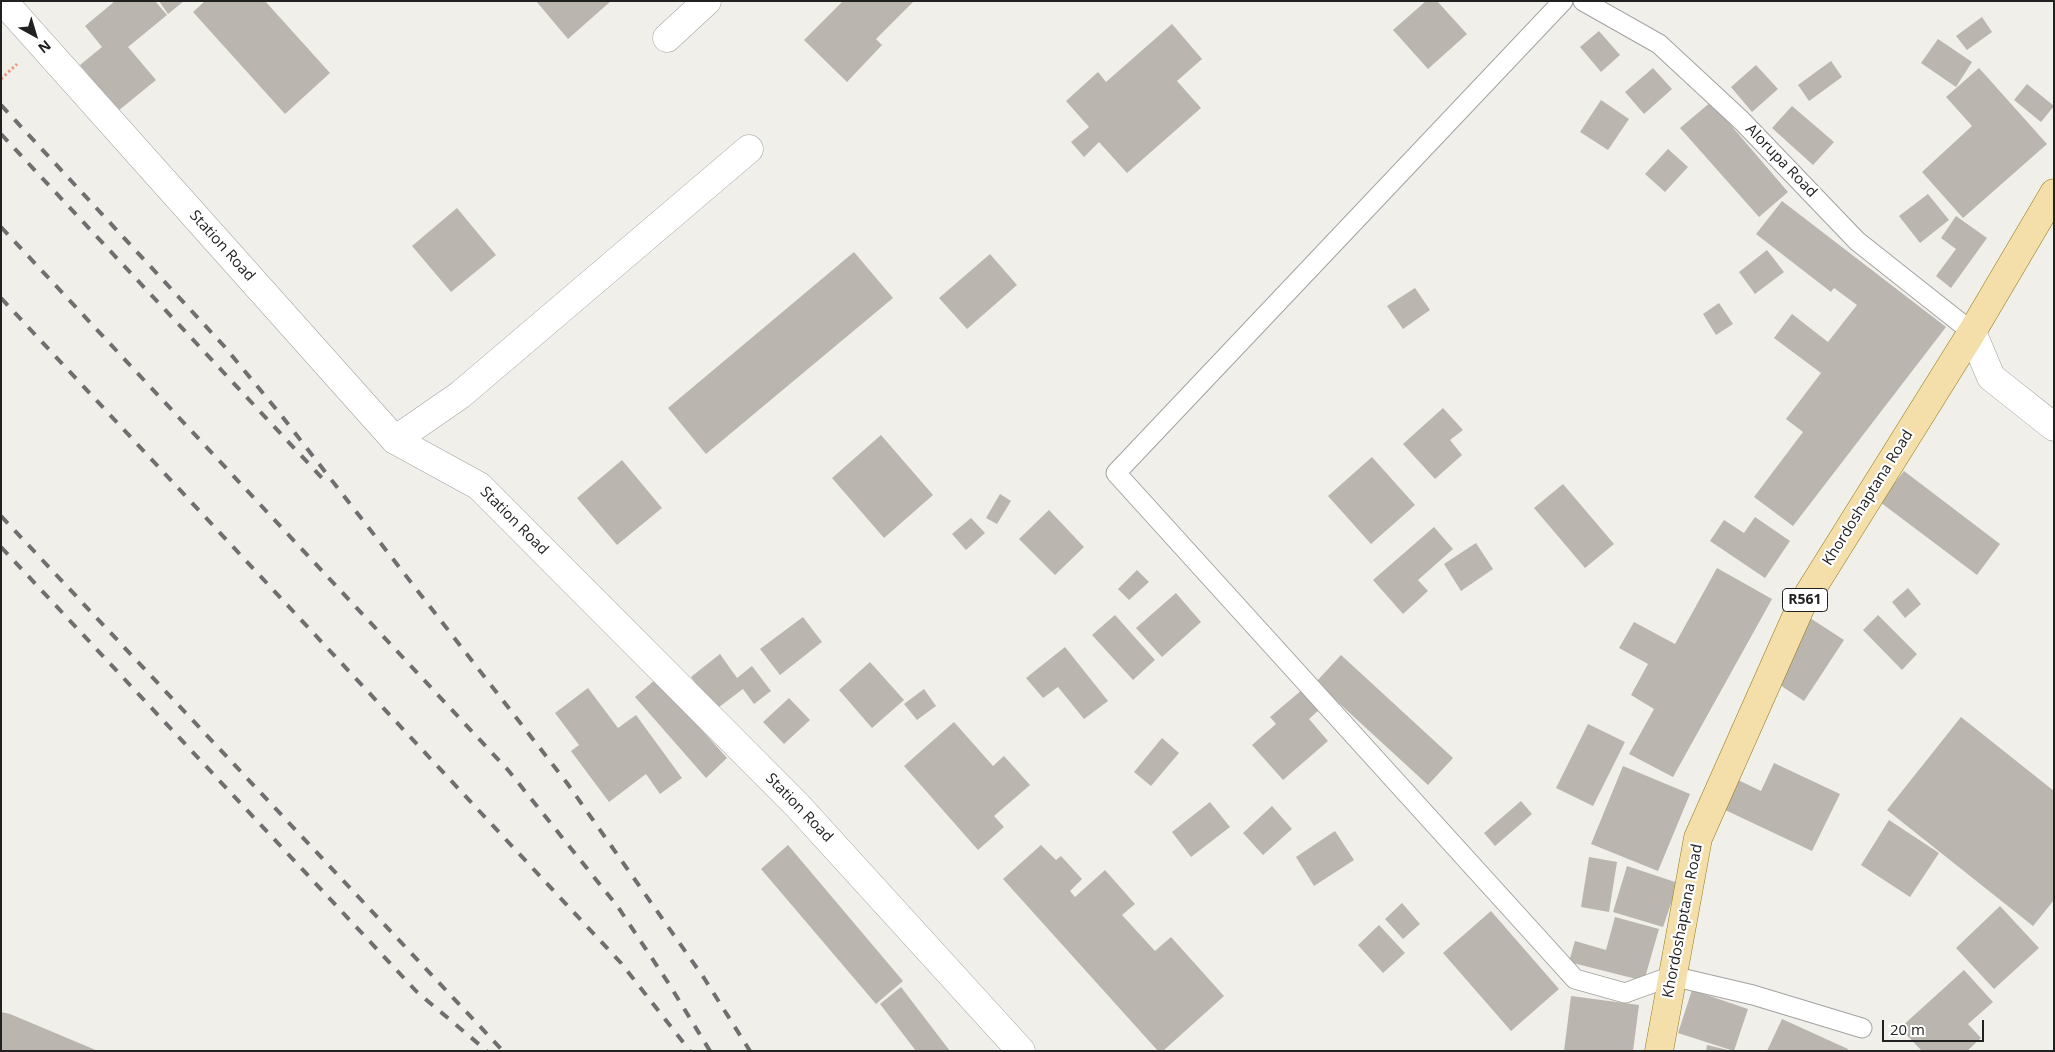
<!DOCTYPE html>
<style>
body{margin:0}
#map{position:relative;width:2055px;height:1052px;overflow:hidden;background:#f0efe9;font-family:"Open Sans",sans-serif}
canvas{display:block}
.frame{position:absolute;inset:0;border:2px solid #212121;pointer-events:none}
.north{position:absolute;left:10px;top:10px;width:50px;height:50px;-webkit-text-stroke:4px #fff;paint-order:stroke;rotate:141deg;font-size:14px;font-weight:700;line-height:20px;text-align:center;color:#212121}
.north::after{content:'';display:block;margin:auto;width:18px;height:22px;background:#212121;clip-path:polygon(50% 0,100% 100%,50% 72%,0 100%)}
.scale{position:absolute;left:1882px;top:1020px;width:102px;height:22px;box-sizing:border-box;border:2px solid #212121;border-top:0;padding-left:6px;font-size:15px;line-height:18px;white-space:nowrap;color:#212121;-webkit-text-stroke:4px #fff;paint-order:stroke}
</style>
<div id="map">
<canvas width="2055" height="1052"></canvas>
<div class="frame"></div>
<div class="north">N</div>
<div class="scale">20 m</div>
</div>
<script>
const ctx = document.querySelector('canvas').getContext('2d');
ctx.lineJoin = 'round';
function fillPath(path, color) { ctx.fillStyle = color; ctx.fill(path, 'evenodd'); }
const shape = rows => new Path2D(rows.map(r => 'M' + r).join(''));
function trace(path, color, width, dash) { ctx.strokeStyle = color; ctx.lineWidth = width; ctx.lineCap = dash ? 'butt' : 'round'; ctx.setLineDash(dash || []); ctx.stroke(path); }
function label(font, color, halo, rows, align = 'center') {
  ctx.font = font + ' "Open Sans",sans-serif'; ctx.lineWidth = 4.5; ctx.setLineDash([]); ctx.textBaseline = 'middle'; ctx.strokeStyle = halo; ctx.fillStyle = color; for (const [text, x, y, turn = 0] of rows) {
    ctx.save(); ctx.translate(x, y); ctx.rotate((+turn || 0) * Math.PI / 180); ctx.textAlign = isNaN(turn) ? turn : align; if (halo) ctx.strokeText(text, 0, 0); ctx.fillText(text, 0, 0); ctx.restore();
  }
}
const building = shape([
 [115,1,155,1,167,15,128,47,156,80,118,111,80,65,102,47,85,26],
 [159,1,184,1,168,14],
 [205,1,265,1,330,73,285,114,193,12],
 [536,1,611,1,568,39],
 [843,1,914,1,876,39,882,45,847,82,804,40],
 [1426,1,1437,1,1467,34,1428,69,1393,30],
 [1982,17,1992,32,1967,50,1956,36],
 [1172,24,1202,59,1177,81,1201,108,1127,173,1099,142,1084,157,1071,142,1089,127,1066,101,1098,72,1106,82],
 [1599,31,1620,55,1601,72,1580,47],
 [1938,39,1972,62,1956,87,1921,63],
 [1831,61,1842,77,1809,101,1798,85],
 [1756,65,1778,89,1752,112,1731,87],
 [1653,68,1672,89,1644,114,1625,92],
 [1979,68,2047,144,1963,218,1922,172,1972,126,1946,97],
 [2027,84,2054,106,2041,122,2014,100],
 [1601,100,1629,119,1608,150,1580,132],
 [1711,102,1788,192,1759,217,1680,128],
 [1792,106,1834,142,1813,165,1772,128],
 [1668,149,1688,167,1665,192,1645,174],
 [1928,194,1949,220,1920,243,1899,216],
 [1782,201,1946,327,1793,526,1754,497,1803,432,1786,419,1821,373,1774,338,1792,314,1828,342,1857,305,1834,288,1831,292,1756,234],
 [457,208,496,255,451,292,412,246],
 [1956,216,1987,238,1951,288,1936,276,1956,249,1941,238],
 [1767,250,1784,272,1755,294,1739,272],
 [854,252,893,298,706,454,668,408],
 [990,254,1017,285,967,329,939,298],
 [1415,288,1430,310,1403,329,1387,306],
 [1719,303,1733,324,1716,335,1703,314],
 [1443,408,1463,430,1450,440,1462,455,1435,479,1403,444],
 [881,435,933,495,884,538,832,478],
 [1372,457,1415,505,1371,544,1328,496],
 [622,460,662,508,617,545,577,498],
 [1904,471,2000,544,1977,575,1880,502],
 [1563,484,1614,544,1585,568,1534,508],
 [1000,494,1011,501,997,524,986,518],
 [1049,510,1084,547,1055,575,1019,539],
 [1755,517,1790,541,1765,578,1710,541,1724,520,1744,533],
 [971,518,985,533,966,550,952,534],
 [1434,527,1453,549,1418,580,1428,591,1403,614,1373,580],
 [1476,543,1493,569,1461,591,1444,564],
 [1717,568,1772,599,1673,777,1629,754,1654,709,1631,695,1648,664,1619,648,1634,622,1675,644],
 [1137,570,1149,582,1129,600,1118,589],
 [1908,588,1921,604,1905,618,1892,602],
 [1176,593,1201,622,1162,657,1136,628],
 [1115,615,1155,660,1133,680,1092,635],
 [1878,615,1917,654,1902,670,1863,630],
 [803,617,822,642,780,675,760,649],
 [1810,618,1844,640,1804,701,1771,679],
 [1065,647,1108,701,1084,719,1058,687,1043,698,1026,678],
 [720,654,737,678,752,666,771,691,754,704,743,689,715,710,691,677],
 [1341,655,1453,758,1428,785,1316,682],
 [870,662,904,700,872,728,839,690],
 [656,679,727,758,706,778,635,697],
 [588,688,618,728,636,715,682,778,660,794,646,774,609,802,571,751,579,745,555,713],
 [924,689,936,706,917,720,904,704],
 [1303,689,1320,709,1309,719,1328,741,1283,780,1252,745,1276,724,1270,717],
 [789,698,810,720,784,744,763,722],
 [1961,717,2054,791,2054,900,2033,926,1887,810],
 [954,722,993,766,1004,756,1030,785,994,816,1004,827,978,850,904,766],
 [1588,724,1625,742,1593,806,1556,788],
 [1162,738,1179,753,1151,786,1134,772],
 [1774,763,1840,794,1812,851,1721,808,1736,779,1761,791],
 [1623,766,1690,794,1658,871,1591,844],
 [1521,801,1532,814,1495,846,1484,833],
 [1210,802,1230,827,1191,857,1172,832],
 [1272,806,1292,829,1263,855,1243,833],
 [1889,820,1939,853,1910,897,1861,865],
 [1335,831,1354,860,1314,886,1296,857],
 [788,845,903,981,876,1004,761,869],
 [1041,845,1056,860,1061,856,1082,879,1070,891,1075,897,1105,870,1135,904,1122,915,1155,951,1171,937,1224,996,1163,1051,1158,1051,1003,879],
 [1589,857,1617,862,1609,912,1581,907],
 [1627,866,1678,883,1663,927,1613,912],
 [1402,903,1420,924,1403,939,1385,919],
 [2000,906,2039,948,1994,989,1956,948],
 [1491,911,1559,989,1511,1031,1443,953],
 [1615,917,1659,929,1644,981,1569,962,1575,941,1606,950],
 [1379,925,1405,953,1383,973,1358,945],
 [1964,970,1993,1002,1968,1024,1981,1038,1967,1051,1922,1051,1900,1028],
 [901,987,950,1051,916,1051,880,1004],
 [1692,990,1748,1009,1734,1051,1678,1033],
 [1571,996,1639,1005,1633,1051,1564,1051],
 [1,1012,10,1014,98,1051,1,1051],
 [1782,1019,1848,1049,1847,1051,1767,1051],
 [1707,1045,1728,1050,1727,1051,1706,1051]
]);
const path = shape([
 [1,79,17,64]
]);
const service = shape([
 [1563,1,1116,473,1575,979,1625,993,1672,976,1753,995,1862,1028],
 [1583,1,1659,44,1742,121,1857,241,1972,332]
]);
const minor = shape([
 [667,38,707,1],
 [1972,332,1991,377,2054,427],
 [395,440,460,395,749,149]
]);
const tertiary = shape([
 [3,1,395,440,479,486,797,805,1021,1051]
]);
const primary = shape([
 [1659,1051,1698,838,1801,606,1972,332,2054,193]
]);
const rail = shape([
 [1,105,224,346,281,415,567,783,704,978,750,1051],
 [1,134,323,479],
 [1,227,508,770,618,907,669,984,710,1051],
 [1,298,621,963,690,1051],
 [1,516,503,1051],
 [1,547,417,992,487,1051]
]);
const shields = [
 [1805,600,45]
];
const shieldNames = [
 ["R561",1805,600]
];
const streetNames = [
 ["Alorupa Road",1781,161,46],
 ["Station Road",222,246,48],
 ["Khordoshaptana Road",1868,498,-58],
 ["Station Road",514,521,45],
 ["Station Road",799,808,46],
 ["Khordoshaptana Road",1683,921,-79]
];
fillPath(building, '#bab5ae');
trace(service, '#a2a2a2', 21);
trace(minor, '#a2a2a2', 29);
trace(tertiary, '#a2a2a2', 29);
trace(primary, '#90790e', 29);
trace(path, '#ee997c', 3, [2.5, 2.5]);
trace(service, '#fff', 19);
trace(minor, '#fff', 28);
trace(tertiary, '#fff', 28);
trace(primary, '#f4dfaa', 28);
trace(rail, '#6f6f6f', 4, [10, 10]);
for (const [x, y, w] of shields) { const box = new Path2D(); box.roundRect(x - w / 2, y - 11.5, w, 23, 4); ctx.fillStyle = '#fff'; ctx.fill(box); trace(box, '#212121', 1); }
label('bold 14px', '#212121', null, shieldNames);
label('15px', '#212121', '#fff', streetNames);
</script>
